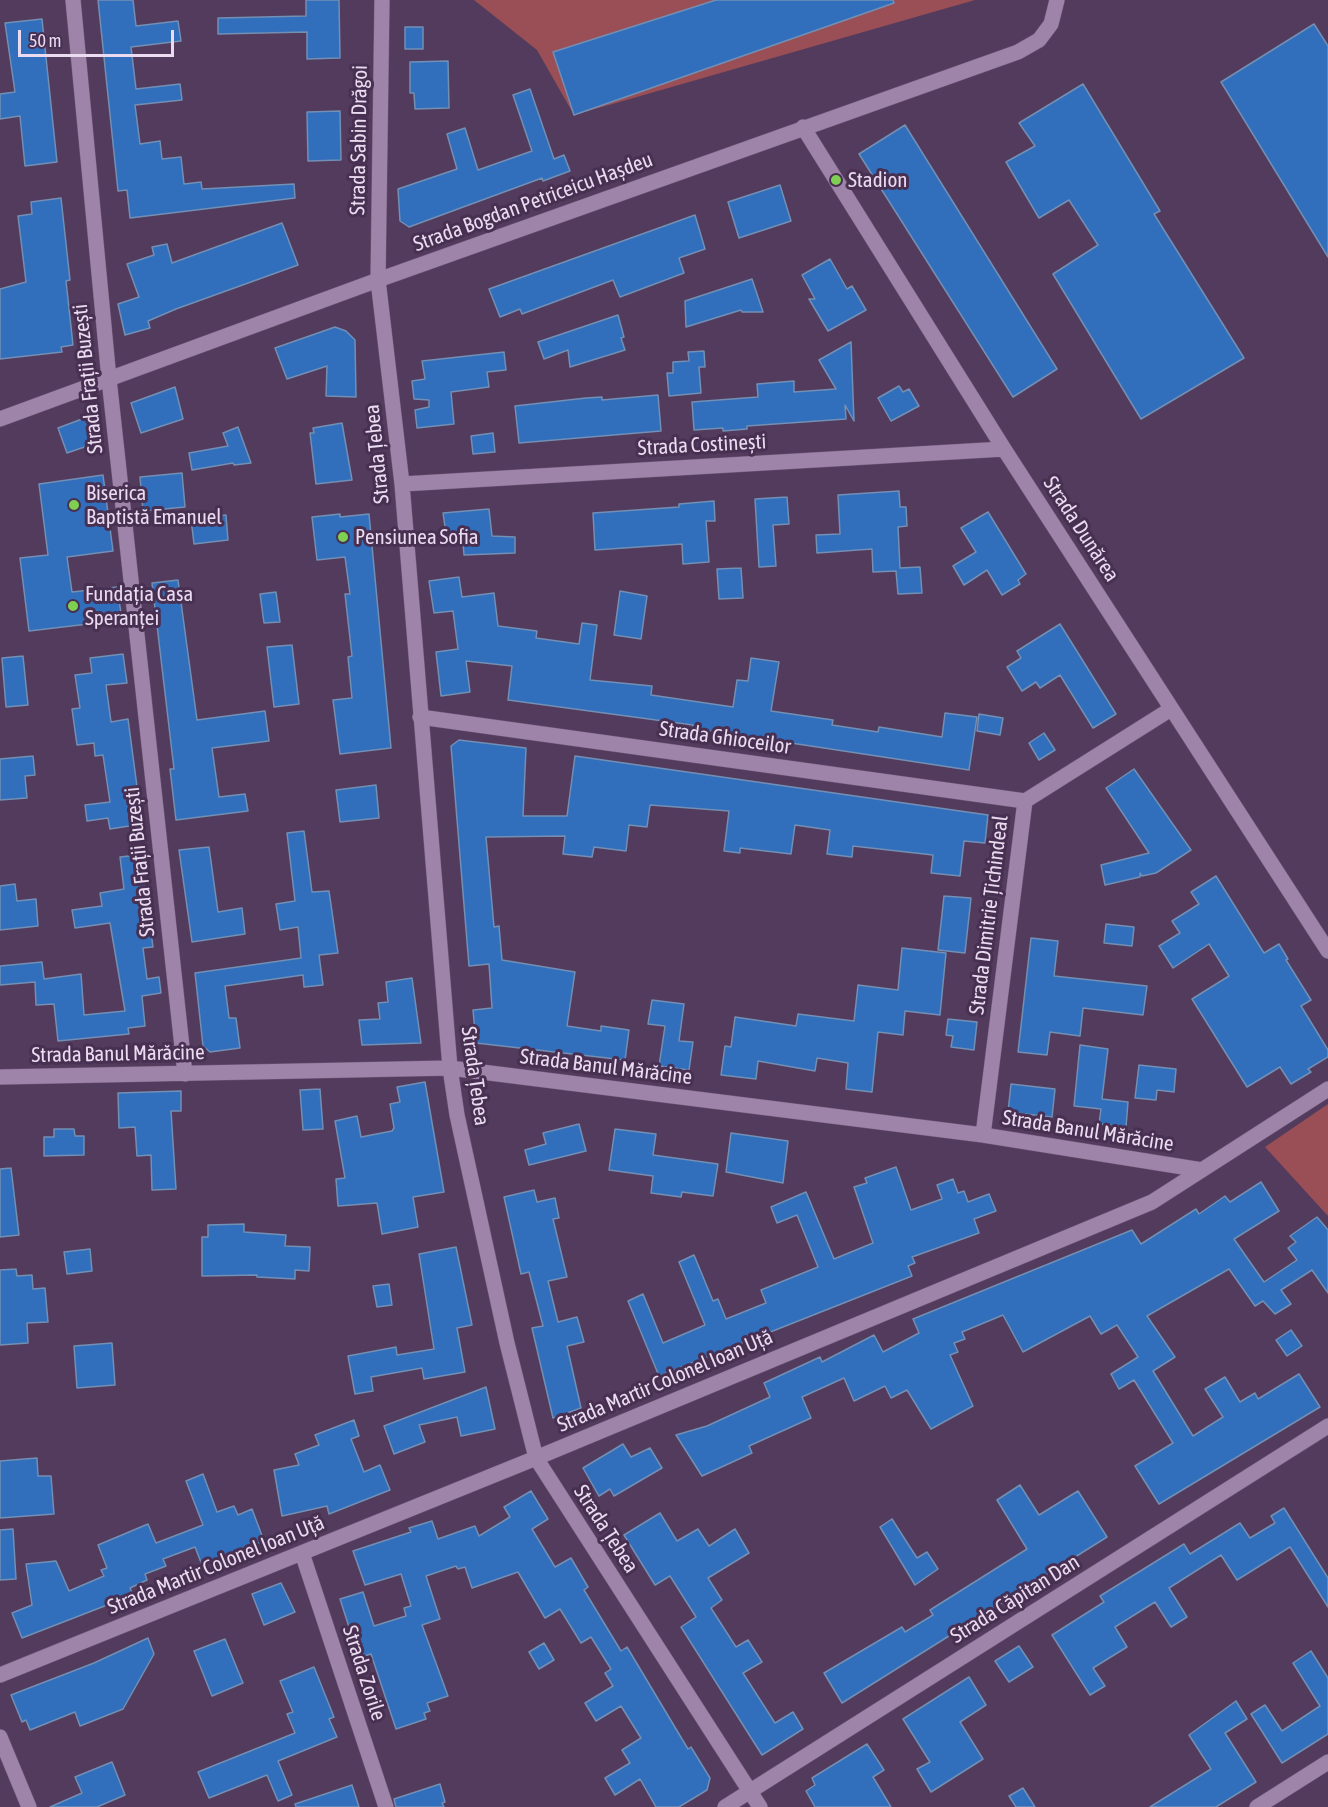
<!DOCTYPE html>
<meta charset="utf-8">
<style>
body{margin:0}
#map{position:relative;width:1328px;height:1807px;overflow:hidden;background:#533b5d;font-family:"Asap Condensed",sans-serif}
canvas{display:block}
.scale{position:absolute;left:18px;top:30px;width:156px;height:27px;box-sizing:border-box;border:3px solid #eadbf0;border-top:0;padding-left:8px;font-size:18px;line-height:21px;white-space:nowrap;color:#eadbf0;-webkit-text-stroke:4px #483052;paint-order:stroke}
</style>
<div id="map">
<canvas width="1328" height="1807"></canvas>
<div class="scale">50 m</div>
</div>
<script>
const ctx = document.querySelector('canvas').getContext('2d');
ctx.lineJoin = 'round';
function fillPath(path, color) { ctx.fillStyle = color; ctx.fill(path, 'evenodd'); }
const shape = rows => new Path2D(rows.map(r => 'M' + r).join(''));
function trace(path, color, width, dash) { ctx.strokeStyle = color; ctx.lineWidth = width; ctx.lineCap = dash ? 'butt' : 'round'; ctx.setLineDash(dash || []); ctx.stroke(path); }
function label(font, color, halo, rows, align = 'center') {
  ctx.font = font + ' "Asap Condensed",sans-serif'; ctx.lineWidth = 6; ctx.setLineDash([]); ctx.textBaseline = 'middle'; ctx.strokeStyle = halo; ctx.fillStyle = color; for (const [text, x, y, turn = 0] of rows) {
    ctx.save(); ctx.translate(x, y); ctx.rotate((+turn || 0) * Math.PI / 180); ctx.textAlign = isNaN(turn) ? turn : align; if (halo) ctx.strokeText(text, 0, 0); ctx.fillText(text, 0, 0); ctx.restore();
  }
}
const green = shape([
 [474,0,975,0,574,115,537,50],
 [1328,1104,1328,1216,1265,1147]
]);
const building = shape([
 [98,0,133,0,136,26,178,21,181,41,131,47,136,89,180,84,182,100,135,105,140,144,160,141,162,159,181,157,184,184,201,182,202,189,294,184,295,198,130,218,127,190,118,191,98,0],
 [306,0,339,0,340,58,307,59,307,32,218,34,218,18,306,16,306,0],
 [716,0,893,0,894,3,574,115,553,52,716,0],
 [42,19,57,162,25,166,20,116,0,119,0,94,15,92,5,23,42,19],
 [1314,24,1328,46,1328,257,1221,82,1314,24],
 [405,27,423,27,423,49,405,49,405,27],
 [448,61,449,108,415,109,414,93,410,93,410,62,448,61],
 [1083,84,1160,211,1154,214,1244,358,1141,419,1053,274,1098,245,1069,200,1039,218,1006,162,1035,146,1019,123,1083,84],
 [530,89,554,159,564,155,570,171,543,181,542,178,409,227,400,221,398,189,457,169,447,134,465,128,478,170,532,151,513,95,530,89],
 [340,111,341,160,308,161,307,112,340,111],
 [905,125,1057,369,1013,397,859,154,905,125],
 [780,185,791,221,739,238,728,202,780,185],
 [61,198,70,280,66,281,73,345,61,347,62,352,0,359,0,289,26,282,18,216,32,214,31,202,61,198],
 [695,215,705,249,679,258,684,273,620,297,613,280,522,314,520,309,500,317,489,289,695,215],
 [282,223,298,265,176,309,148,321,150,328,125,335,118,304,139,297,127,264,154,255,152,247,167,244,172,263,282,223],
 [830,259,847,289,852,286,866,310,828,331,809,299,815,299,802,275,830,259],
 [752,279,763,312,742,312,741,310,686,327,685,301,752,279],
 [618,315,624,337,621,338,625,350,570,367,568,350,544,359,538,342,618,315],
 [335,327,346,331,355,340,356,397,326,396,327,366,287,379,275,348,335,327],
 [851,342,854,421,845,405,846,419,747,426,747,429,723,431,723,428,694,430,692,402,758,397,757,384,794,381,794,392,836,389,819,360,851,342],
 [704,351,705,367,699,367,701,393,669,396,667,373,673,373,673,362,689,361,688,352,704,351],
 [504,352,506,370,487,372,489,387,451,392,454,424,417,428,415,410,429,407,429,400,414,399,412,381,425,379,422,361,504,352],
 [899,386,903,392,909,389,919,406,891,421,878,398,899,386],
 [175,387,183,419,141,433,131,403,175,387],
 [658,395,661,431,519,443,515,406,586,398,602,397,602,400,658,395],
 [90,416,96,443,67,453,58,428,90,416],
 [342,423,352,480,316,484,310,433,314,433,313,428,342,423],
 [238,427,251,463,234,465,233,463,192,470,189,453,228,446,223,433,238,427],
 [493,433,495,452,473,454,471,436,493,433],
 [182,473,185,507,143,511,140,477,182,473],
 [103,475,113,551,67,557,72,592,117,587,122,620,29,631,20,558,48,555,39,484,103,475],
 [899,491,900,507,906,507,907,526,898,527,900,568,920,567,922,593,898,594,896,571,873,572,872,549,817,553,816,535,840,534,838,495,899,491],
 [787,497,789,524,773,525,776,566,759,567,755,499,787,497],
 [714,501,715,521,706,521,709,562,683,564,682,544,595,550,593,513,679,507,679,504,714,501],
 [489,509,492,536,515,537,515,553,464,555,462,531,446,533,443,513,489,509],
 [988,512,1026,574,1018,580,1020,584,1002,595,987,570,964,585,953,566,976,552,961,528,988,512],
 [340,514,340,517,369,514,391,748,340,754,333,700,352,698,348,657,352,656,345,594,350,594,345,557,317,560,312,517,340,514],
 [226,515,228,540,194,544,191,519,226,515],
 [741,568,743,598,719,599,717,569,741,568],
 [459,577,462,597,494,593,498,626,537,631,536,638,579,644,582,623,597,625,590,680,652,686,651,695,733,707,737,680,748,681,751,658,779,662,771,711,833,720,832,725,878,732,879,727,942,737,945,713,977,717,969,770,692,728,693,725,508,700,512,666,466,661,470,692,441,696,436,652,458,649,453,611,434,613,429,581,459,577],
 [178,580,197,720,265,711,269,741,212,748,219,797,245,794,248,811,176,820,170,769,174,769,152,583,178,580],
 [620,591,647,596,641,639,614,635,620,591],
 [276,592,280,622,264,623,260,594,276,592],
 [1060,624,1116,714,1093,728,1060,675,1040,688,1036,682,1022,691,1007,667,1021,658,1017,651,1060,624],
 [292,645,299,704,274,707,267,647,292,645],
 [123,654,127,683,106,685,111,722,128,719,142,824,110,829,108,818,87,821,85,805,110,802,103,755,95,756,94,743,77,745,72,709,80,708,75,675,92,673,90,658,123,654],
 [23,656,28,705,6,707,2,658,23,656],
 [979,714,1003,718,1000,735,977,731,979,714],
 [1044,733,1055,750,1039,760,1029,743,1044,733],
 [459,740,526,748,523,816,567,816,575,756,988,815,985,843,964,841,960,876,931,873,933,855,853,846,852,857,827,854,830,830,795,825,791,854,740,848,740,853,724,851,729,811,650,805,647,827,629,825,626,851,594,847,592,857,563,854,565,836,486,837,494,927,499,926,502,960,575,972,567,1026,601,1031,601,1026,629,1030,625,1060,476,1043,473,1010,492,1008,489,964,469,966,451,746,459,740],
 [33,756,35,775,25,776,27,798,0,800,0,759,33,756],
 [1134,769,1191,850,1156,873,1142,876,1140,873,1140,877,1105,885,1101,865,1149,853,1106,788,1134,769],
 [376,785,379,818,340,822,336,790,376,785],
 [304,831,312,892,329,891,338,953,319,955,323,985,304,987,303,975,225,986,229,1018,236,1018,240,1048,210,1052,203,1046,195,973,301,958,298,927,280,930,276,904,295,901,287,833,304,831],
 [209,847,218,912,242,908,245,934,192,942,179,850,209,847],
 [146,854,149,875,143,875,153,947,143,948,147,979,159,977,161,993,142,996,145,1026,128,1028,129,1034,58,1041,54,1004,36,1005,35,982,0,985,0,966,42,962,44,979,81,974,84,1015,125,1011,110,923,75,928,72,910,102,906,100,893,124,889,120,857,146,854],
 [1216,876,1264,953,1279,944,1288,959,1286,960,1311,1000,1301,1006,1328,1050,1328,1057,1308,1069,1311,1072,1291,1084,1280,1067,1247,1087,1192,999,1229,976,1209,944,1173,968,1159,946,1180,933,1172,921,1199,904,1191,892,1216,876],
 [15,884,17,901,36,899,38,926,0,930,0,886,15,884],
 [944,896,971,898,965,953,938,950,944,896],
 [1106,924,1134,927,1132,946,1104,943,1106,924],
 [1031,938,1058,941,1054,976,1147,986,1143,1015,1083,1008,1080,1036,1050,1032,1047,1055,1018,1052,1031,938],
 [902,948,946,953,940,1015,905,1011,903,1035,878,1032,872,1092,846,1089,848,1063,817,1058,815,1071,758,1061,756,1079,721,1075,725,1046,731,1047,735,1017,796,1026,798,1014,854,1021,858,985,898,990,902,948],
 [412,978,421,1043,362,1045,359,1020,380,1019,378,1003,388,1002,386,982,412,978],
 [652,1000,684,1004,679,1041,693,1042,689,1070,659,1066,665,1026,648,1024,652,1000],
 [948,1019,977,1022,974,1050,951,1047,953,1036,946,1035,948,1019],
 [1080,1045,1108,1049,1102,1099,1128,1102,1126,1127,1099,1124,1101,1109,1074,1106,1080,1045],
 [1139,1065,1176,1069,1174,1092,1157,1090,1156,1100,1135,1098,1139,1065],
 [425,1082,444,1192,413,1197,418,1227,382,1234,377,1203,338,1206,336,1179,345,1178,335,1121,357,1116,361,1137,392,1131,394,1128,390,1104,400,1102,397,1087,425,1082],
 [1011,1084,1055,1089,1052,1117,1008,1112,1011,1084],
 [320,1089,323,1129,303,1130,300,1090,320,1089],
 [181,1091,181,1111,171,1111,176,1189,152,1190,151,1155,137,1156,135,1127,119,1128,118,1093,181,1091],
 [579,1124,586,1151,529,1165,525,1150,546,1144,543,1133,579,1124],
 [54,1129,74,1129,75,1136,84,1136,84,1155,44,1156,44,1137,54,1137,54,1129],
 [615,1129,656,1134,653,1155,718,1164,713,1196,682,1192,681,1197,651,1193,653,1176,609,1170,615,1129],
 [731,1133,788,1141,783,1183,726,1172,731,1133],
 [896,1167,911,1210,942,1199,937,1185,953,1179,958,1193,964,1191,968,1202,989,1194,996,1211,974,1219,979,1233,912,1257,915,1263,908,1266,912,1276,659,1376,628,1301,643,1294,663,1343,705,1325,679,1262,694,1255,713,1301,718,1299,726,1319,766,1303,761,1290,818,1267,797,1215,777,1223,771,1207,806,1192,834,1259,873,1243,854,1187,867,1183,865,1178,896,1167],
 [11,1168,19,1235,0,1237,0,1169,11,1168],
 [1261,1182,1279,1211,1234,1239,1264,1282,1297,1260,1288,1248,1296,1242,1290,1236,1317,1217,1328,1230,1328,1293,1312,1270,1281,1290,1291,1304,1275,1314,1263,1301,1255,1306,1229,1269,1147,1316,1175,1357,1153,1371,1193,1436,1223,1417,1205,1389,1225,1377,1240,1402,1255,1393,1258,1399,1299,1374,1320,1407,1159,1504,1135,1466,1173,1443,1134,1380,1119,1389,1111,1374,1138,1357,1117,1325,1101,1334,1090,1316,1023,1352,1003,1315,962,1332,965,1339,954,1343,958,1352,950,1355,973,1406,931,1429,907,1390,891,1398,885,1386,854,1401,844,1378,802,1397,811,1418,749,1446,752,1453,702,1476,676,1435,707,1426,770,1397,764,1383,820,1357,822,1362,874,1335,883,1352,919,1333,913,1319,1132,1230,1141,1244,1196,1209,1199,1214,1225,1196,1230,1202,1261,1182],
 [534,1190,537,1202,555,1198,559,1218,553,1219,567,1277,548,1281,558,1322,577,1317,584,1342,567,1346,581,1408,553,1418,532,1328,543,1326,529,1272,521,1274,504,1197,534,1190],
 [244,1224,244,1232,286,1235,285,1246,310,1247,309,1271,295,1270,295,1279,257,1277,257,1275,202,1276,202,1237,208,1237,208,1225,244,1224],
 [456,1247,472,1325,457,1328,465,1372,424,1379,422,1368,371,1377,373,1391,355,1394,348,1356,396,1347,397,1355,434,1349,419,1254,456,1247],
 [90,1249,92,1271,67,1274,64,1252,90,1249],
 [16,1269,17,1276,32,1275,33,1289,45,1288,48,1322,27,1323,28,1343,0,1345,0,1270,16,1269],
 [389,1284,392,1305,377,1307,373,1286,389,1284],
 [1291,1330,1302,1346,1287,1356,1276,1340,1291,1330],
 [112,1343,115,1385,77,1388,74,1346,112,1343],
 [486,1387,495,1429,461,1436,457,1417,419,1425,425,1442,394,1454,384,1426,486,1387],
 [354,1420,359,1436,351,1439,364,1472,380,1465,390,1490,329,1514,327,1506,282,1516,274,1470,299,1465,295,1454,319,1445,315,1435,354,1420],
 [623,1444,631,1457,650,1448,662,1468,614,1496,610,1489,599,1496,583,1468,623,1444],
 [37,1458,38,1476,51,1476,54,1514,0,1518,0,1461,37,1458],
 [203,1474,217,1512,234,1506,238,1515,252,1509,264,1541,202,1565,195,1547,163,1559,166,1566,145,1574,147,1580,130,1588,133,1595,22,1638,12,1613,32,1605,26,1564,56,1561,69,1591,104,1576,101,1570,107,1568,98,1545,148,1524,156,1543,203,1525,186,1481,203,1474],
 [1020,1485,1039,1515,1078,1491,1107,1537,842,1703,824,1673,902,1627,905,1632,933,1615,930,1610,1027,1549,997,1500,1020,1485],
 [531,1491,548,1519,532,1529,555,1567,571,1558,588,1587,584,1590,621,1651,627,1647,688,1749,691,1747,710,1778,707,1790,679,1807,656,1807,640,1779,615,1795,605,1778,630,1763,622,1750,641,1738,621,1706,596,1721,585,1703,613,1686,605,1673,611,1669,591,1637,581,1643,560,1609,545,1618,518,1572,472,1588,465,1567,458,1569,456,1566,426,1576,440,1619,422,1625,448,1696,427,1703,430,1711,424,1713,426,1719,396,1729,371,1654,364,1656,355,1629,350,1630,340,1599,363,1592,374,1626,406,1616,404,1608,411,1606,401,1574,365,1585,353,1551,411,1532,409,1528,432,1521,438,1539,475,1526,479,1536,510,1517,504,1507,531,1491],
 [1284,1508,1328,1578,1328,1607,1290,1547,1237,1580,1221,1555,1169,1588,1187,1617,1171,1627,1155,1602,1115,1627,1127,1647,1093,1668,1105,1686,1090,1695,1052,1635,1104,1602,1100,1596,1184,1544,1190,1554,1240,1523,1250,1538,1275,1523,1271,1516,1284,1508],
 [660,1513,677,1541,698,1529,709,1546,735,1529,749,1553,708,1578,722,1600,711,1608,736,1647,748,1640,762,1662,743,1673,775,1723,793,1712,803,1729,762,1755,681,1627,696,1617,670,1576,655,1585,624,1535,660,1513],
 [892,1519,917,1558,927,1552,938,1569,915,1585,880,1527,892,1519],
 [13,1529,16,1579,0,1580,0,1530,13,1529],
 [281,1583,295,1612,264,1625,252,1594,281,1583],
 [148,1638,154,1654,123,1709,80,1726,75,1712,30,1730,26,1720,22,1722,11,1695,94,1663,148,1638],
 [225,1639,243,1683,212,1696,194,1651,225,1639],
 [544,1643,554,1660,539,1669,529,1652,544,1643],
 [1019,1646,1033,1667,1009,1682,995,1661,1019,1646],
 [1311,1651,1328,1678,1328,1734,1282,1763,1251,1714,1265,1705,1282,1731,1320,1706,1293,1663,1311,1651],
 [314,1667,334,1717,329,1719,337,1737,278,1761,292,1795,278,1801,267,1775,209,1798,198,1772,295,1733,287,1714,293,1712,280,1681,314,1667],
 [969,1677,986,1705,960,1722,983,1759,931,1792,917,1769,930,1762,903,1719,969,1677],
 [1236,1701,1247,1719,1225,1733,1256,1782,1216,1807,1150,1807,1211,1769,1189,1735,1236,1701],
 [867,1744,884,1770,873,1777,891,1807,815,1807,806,1791,815,1785,812,1778,867,1744],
 [112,1762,125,1795,97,1807,50,1807,82,1793,75,1777,112,1762],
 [440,1784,445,1802,442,1803,444,1807,396,1807,394,1799,440,1784],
 [352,1785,359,1807,296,1807,295,1804,352,1785],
 [1023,1788,1035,1807,1016,1807,1009,1796,1023,1788]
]);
const minor = shape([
 [73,0,109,379,185,1074],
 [382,0,378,280,402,484,450,1068,457,1115,507,1343,536,1458,760,1807],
 [803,127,1004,449,1328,951],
 [0,419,378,280,1018,52,1039,40,1051,24,1057,0],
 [402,484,1004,449],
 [420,717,1025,801],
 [0,1077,450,1068,983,1135,1202,1170],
 [983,1135,1025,801,1171,709],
 [302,1553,386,1807],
 [0,1675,536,1458,1152,1202,1328,1089],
 [0,1737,29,1807],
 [725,1807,1328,1426],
 [1257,1807,1328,1762]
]);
const markers = [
 [836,180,6,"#7fd052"],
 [74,505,6,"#7fd052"],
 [343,537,6,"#7fd052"],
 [73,606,6,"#7fd052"]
];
const streetNames = [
 ["Strada Sabin Drăgoi",359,140,-89],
 ["Strada Bogdan Petriceicu Hașdeu",533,202,-20],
 ["Strada Frații Buzești",88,379,-96],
 ["Strada Costinești",702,445,-3],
 ["Strada Țebea",377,454,-96],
 ["Strada Dunărea",1081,529,57],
 ["Strada Ghioceilor",725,738,8],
 ["Strada Frații Buzești",140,862,-96],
 ["Strada Dimitrie Țichindeal",989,915,-83],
 ["Strada Banul Mărăcine",118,1054,-1],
 ["Strada Banul Mărăcine",606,1067,7],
 ["Strada Țebea",475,1076,82],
 ["Strada Banul Mărăcine",1088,1131,9],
 ["Strada Martir Colonel Ioan Uță",665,1381,-23],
 ["Strada Țebea",606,1529,57],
 ["Strada Martir Colonel Ioan Uță",216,1565,-22],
 ["Strada Căpitan Dan",1015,1599,-32],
 ["Strada Zorile",364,1673,72]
];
const poiNames = [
 ["Stadion",848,180],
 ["Biserica",86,493],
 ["Baptistă Emanuel",86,517],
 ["Pensiunea Sofia",355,537],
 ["Fundația Casa",85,594],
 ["Speranței",85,618]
];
fillPath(green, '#994f55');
fillPath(building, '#316fbd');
trace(building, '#738fb4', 1.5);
trace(minor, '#6e5877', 16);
trace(minor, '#9f84aa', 15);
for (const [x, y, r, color] of markers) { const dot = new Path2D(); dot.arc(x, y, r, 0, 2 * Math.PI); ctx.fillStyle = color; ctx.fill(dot); trace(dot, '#483052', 2); }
label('21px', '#eadbf0', '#483052', streetNames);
label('21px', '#eadbf0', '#483052', poiNames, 'left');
</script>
